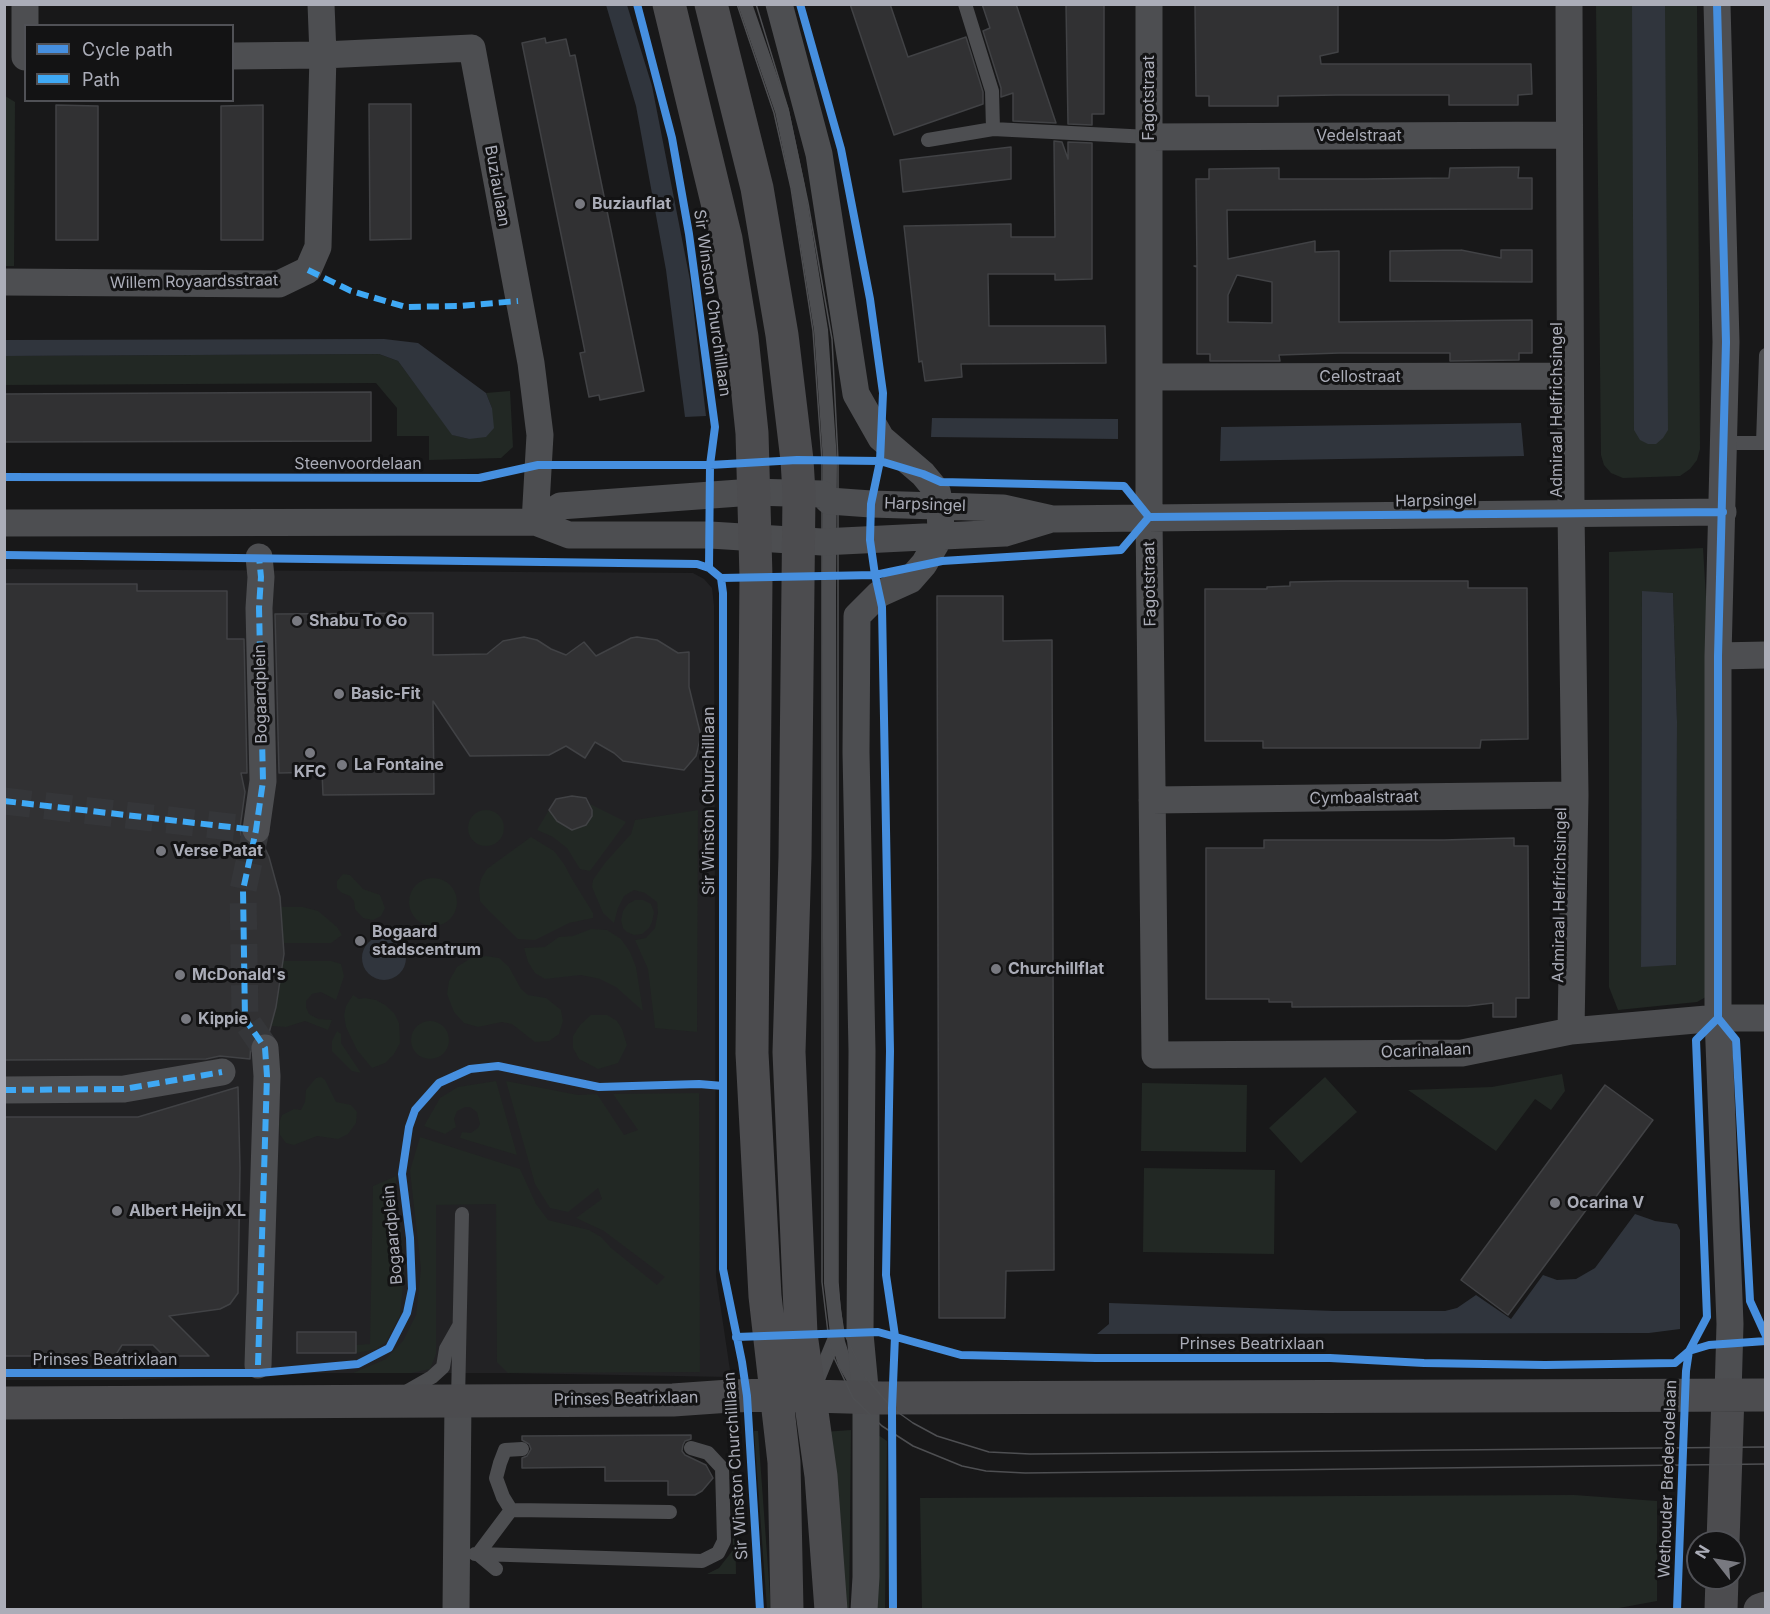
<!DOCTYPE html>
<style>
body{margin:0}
#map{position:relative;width:1770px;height:1614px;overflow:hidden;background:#181819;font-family:Inter,sans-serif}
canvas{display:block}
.frame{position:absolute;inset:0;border:6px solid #abadb8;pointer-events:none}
.legend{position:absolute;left:24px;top:24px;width:210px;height:78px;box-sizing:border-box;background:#131314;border:2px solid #505156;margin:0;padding:8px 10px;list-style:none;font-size:18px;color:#abadb8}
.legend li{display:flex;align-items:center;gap:12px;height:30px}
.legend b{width:30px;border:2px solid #505156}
.north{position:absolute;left:1686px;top:1530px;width:60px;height:60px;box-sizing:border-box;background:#131314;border:2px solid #505156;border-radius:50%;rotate:301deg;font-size:16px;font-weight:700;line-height:24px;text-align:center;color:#abadb8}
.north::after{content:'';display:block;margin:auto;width:21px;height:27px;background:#787980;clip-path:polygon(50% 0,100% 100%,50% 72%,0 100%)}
</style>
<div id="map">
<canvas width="1770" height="1614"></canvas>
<div class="frame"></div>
<ul class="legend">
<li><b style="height:8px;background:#468fdf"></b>Cycle path</li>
<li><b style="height:8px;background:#3fa9f5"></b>Path</li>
</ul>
<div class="north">N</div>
</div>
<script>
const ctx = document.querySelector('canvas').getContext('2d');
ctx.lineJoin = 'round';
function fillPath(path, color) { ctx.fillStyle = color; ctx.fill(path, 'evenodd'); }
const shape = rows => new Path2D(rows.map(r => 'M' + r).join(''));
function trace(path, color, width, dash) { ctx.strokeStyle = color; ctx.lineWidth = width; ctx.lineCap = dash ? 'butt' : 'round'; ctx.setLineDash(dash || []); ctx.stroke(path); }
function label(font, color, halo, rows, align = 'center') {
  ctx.font = font + ' Inter,sans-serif'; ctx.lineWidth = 6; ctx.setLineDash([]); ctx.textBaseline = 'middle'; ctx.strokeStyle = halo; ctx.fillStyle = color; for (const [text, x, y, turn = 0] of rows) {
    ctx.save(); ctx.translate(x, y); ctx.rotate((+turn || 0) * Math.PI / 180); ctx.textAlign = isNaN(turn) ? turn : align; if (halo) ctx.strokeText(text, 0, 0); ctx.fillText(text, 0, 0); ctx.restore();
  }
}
const built = shape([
 [5,569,693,573,704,579,712,588,714,606,716,1276,731,1377,508,1373,313,1373,124,1380,5,1380]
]);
const green = shape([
 [1596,5,1697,5,1700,449,1697,460,1690,469,1680,476,1623,478,1611,473,1604,465,1601,455],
 [5,96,15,102,14,266,5,266],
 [379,354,398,361,453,435,469,439,492,408,486,393,510,391,513,447,501,458,429,460,429,436,397,436,397,408,376,383,5,385,4,356],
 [1703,548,1710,664,1713,993,1697,1002,1618,1010,1609,987,1609,552],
 [1642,592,1673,593,1677,722,1675,965,1641,966],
 [590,804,626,822,590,871,580,869,567,848,553,837,537,830,549,810,557,821,572,830,585,825,592,816],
 [698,810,697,1032,655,1028,648,969,635,940,646,938,655,928,658,913,657,902,645,893,634,890,624,896,618,908,614,923,603,913,592,887,593,880,605,863,631,834,635,820],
 '468 828a18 18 0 1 1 36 0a18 18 0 1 1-36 0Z',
 [531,837,554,851,564,864,572,879,593,913,593,918,569,923,535,940,518,939,488,910,480,901,479,889,481,879,487,869],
 [343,874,350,875,363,889,380,895,385,908,381,916,373,920,363,918,355,909,354,901,350,896,342,893,337,888,337,881],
 '409 902a24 24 0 1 1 48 0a24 24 0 1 1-48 0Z',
 [635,900,643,900,651,904,654,912,652,922,649,928,642,934,634,935,627,932,623,928,621,920,623,911,628,904],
 [281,907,303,907,318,911,337,927,342,935,331,943,281,943],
 [591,929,607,930,621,939,630,952,636,967,643,1011,616,987,600,979,581,975,545,979,535,973,528,962,524,948,545,947,559,937,573,936],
 [486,956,499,958,509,967,521,989,528,995,546,998,561,1010,563,1021,559,1034,549,1041,535,1042,512,1024,502,1022,478,1027,464,1023,454,1012,447,994,449,981,457,967,471,958],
 [281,961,331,961,341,964,344,976,336,1000,321,992,312,994,306,1001,306,1007,309,1014,318,1019,332,1020,328,1030,305,1021,286,1027,271,1026,276,1007],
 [353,995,359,999,365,998,376,1000,385,1005,394,1013,399,1023,400,1043,394,1054,385,1063,372,1068,357,1050,346,1027,344,1015,346,1006],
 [591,1015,607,1015,617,1021,622,1029,627,1045,618,1063,598,1069,579,1059,573,1048,573,1036,580,1025],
 '411 1040a19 19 0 1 1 38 0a19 19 0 1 1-38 0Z',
 [337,1031,341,1034,341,1043,361,1073,352,1071,332,1051,332,1041],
 [1562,1074,1565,1091,1551,1110,1535,1099,1496,1151,1408,1090,1492,1087],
 [321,1077,325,1080,336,1102,351,1105,357,1112,356,1123,348,1134,338,1139,317,1136,294,1145,286,1143,280,1135,279,1123,282,1115,294,1109,301,1110,305,1102,306,1090,316,1078],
 [1325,1077,1357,1112,1301,1163,1269,1128],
 [496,1081,517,1155,460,1138,462,1132,471,1133,478,1128,480,1124,477,1112,470,1107,465,1107,457,1111,454,1119,456,1127,445,1134,424,1126,440,1098,458,1087],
 [506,1081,578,1095,597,1094,624,1135,638,1130,613,1094,699,1093,700,1372,508,1373,497,1362,496,1204,436,1205,436,1354,430,1369,412,1373,353,1373,386,1359,403,1341,416,1315,421,1269,410,1171,420,1137,520,1169,536,1204,548,1220,589,1230,601,1237,611,1248,657,1285,665,1277,604,1231,576,1218,602,1199,598,1188,568,1212,550,1208,535,1184],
 [1142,1083,1247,1085,1246,1152,1141,1151],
 [1144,1168,1275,1170,1274,1254,1143,1252],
 [396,1176,396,1199,402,1237,404,1275,400,1315,386,1342,376,1349,356,1353,356,1345,370,1344,373,1186],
 [851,1430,849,1609,842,1609,823,1432],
 [871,1430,887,1441,885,1609,872,1609],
 [754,1431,758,1431,771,1609,767,1609],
 [734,1455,736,1574,707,1574,719,1568,733,1550,732,1456],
 [1574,1495,1657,1501,1657,1601,1608,1610,922,1609,920,1498]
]);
const water = shape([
 [606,5,627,5,652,86,690,280,706,416,685,417,666,270,636,106],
 [1632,5,1665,5,1668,430,1663,438,1656,444,1648,444,1640,440,1634,430],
 [384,339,418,343,486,393,492,408,494,428,486,437,469,439,452,435,398,361,379,354,4,356,5,340],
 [932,418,1118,419,1118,439,931,437],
 [1521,423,1524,456,1220,461,1221,427],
 [1642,591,1673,593,1677,722,1676,965,1641,967],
 '362 958a22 22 0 1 1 44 0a22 22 0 1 1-44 0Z',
 [1635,1214,1655,1221,1677,1224,1680,1230,1680,1329,1649,1333,1097,1334,1109,1324,1109,1303,1334,1311,1445,1311,1457,1308,1476,1295,1511,1319,1543,1275,1557,1280,1576,1279,1595,1268]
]);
const building = shape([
 [850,4,890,4,908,57,966,37,983,92,983,104,894,135,850,4],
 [982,4,1016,4,1056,123,1013,121,1013,93,1001,97,1001,88,983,31,990,28,982,4],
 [1066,4,1104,4,1104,114,1092,114,1092,125,1068,124,1066,4],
 [1195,4,1338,4,1338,52,1320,56,1321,64,1531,64,1532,94,1518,95,1518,105,1449,105,1449,95,1338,95,1278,96,1278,106,1209,106,1209,96,1196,96,1195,4],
 [545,38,546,43,566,39,570,56,575,55,644,391,600,400,599,395,589,397,580,353,585,352,522,43,545,38],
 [369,104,411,104,411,239,370,240,369,104],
 [56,105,98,106,98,240,56,240,56,105],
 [263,105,263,240,221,240,221,106,263,105],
 [1054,141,1062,142,1068,159,1068,142,1092,143,1092,279,1055,280,1055,274,988,274,989,326,1105,326,1106,363,961,364,962,377,925,381,922,361,919,362,904,226,1011,224,1011,237,1055,237,1054,141],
 [1011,147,1011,179,903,192,900,160,1011,147],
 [1519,167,1518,178,1532,178,1532,209,1227,210,1228,259,1315,241,1315,252,1339,251,1339,322,1532,320,1532,353,1519,353,1519,360,1450,361,1450,353,1340,353,1279,355,1280,361,1210,361,1210,354,1197,354,1197,267,1194,266,1197,266,1196,179,1209,179,1209,169,1279,168,1279,179,1364,179,1449,178,1450,168,1519,167],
 [1237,275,1272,282,1272,323,1228,322,1228,295,1237,275],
 [1461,250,1501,258,1501,250,1532,250,1532,282,1390,281,1390,251,1461,250],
 [371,392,371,441,4,442,4,394,371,392],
 [1340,581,1468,581,1468,588,1527,588,1528,739,1481,740,1480,748,1263,748,1263,741,1205,741,1205,589,1267,589,1267,587,1290,586,1290,582,1340,581],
 [4,584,137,584,137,591,227,591,227,639,244,639,247,773,241,773,245,792,240,828,241,835,246,842,253,845,263,844,269,857,280,897,284,954,276,1007,269,1033,257,1035,251,1041,250,1059,220,1056,206,1059,4,1060,4,584],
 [937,596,1003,596,1003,641,1052,640,1054,1270,1006,1271,1005,1318,939,1318,937,596],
 [433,613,433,655,487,654,503,641,524,637,537,640,551,649,566,655,584,642,596,656,631,638,637,637,657,640,678,653,689,652,689,687,701,736,696,756,684,770,623,761,614,753,595,742,585,758,566,746,549,755,470,756,433,701,434,794,323,795,322,772,279,773,275,614,433,613],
 [572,796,586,798,592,810,592,816,586,825,572,830,557,821,549,810,556,799,572,796],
 [1514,838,1514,846,1528,846,1529,998,1516,998,1516,1017,1493,1017,1493,1003,1468,1006,1292,1007,1292,1002,1269,1002,1269,999,1206,999,1206,848,1264,848,1264,840,1443,840,1514,838],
 [1605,1085,1653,1120,1508,1315,1461,1280,1605,1085],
 [238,1087,240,1168,238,1293,230,1304,220,1309,169,1316,209,1356,164,1356,153,1345,122,1345,115,1356,4,1356,4,1117,138,1117,238,1087],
 [297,1332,356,1332,356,1353,297,1353,297,1332],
 [691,1435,691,1439,685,1441,683,1445,682,1451,685,1455,706,1465,713,1478,702,1491,695,1495,668,1495,668,1481,605,1481,605,1467,522,1468,522,1458,527,1456,531,1449,529,1444,522,1440,522,1436,691,1435]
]);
const streetTunnel = shape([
 [4,801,256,830,243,890,245,1019,265,1048]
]);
const lane = shape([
 [745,4,782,111,798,187,821,330,830,460,829,591,831,1283,838,1342,845,1364,859,1388],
 [965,4,992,91,993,129],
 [928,140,993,129,1149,137],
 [1725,443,1766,443],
 [1763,443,1766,355],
 [816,1384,837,1333],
 [404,1393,432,1377,443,1367,446,1349,459,1326],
 [458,1400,462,1214],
 [522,1449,505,1450,500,1463,496,1478,503,1497,511,1510,478,1554,702,1561,718,1553,724,1541,722,1468,708,1453,691,1448],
 [511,1510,670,1512],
 [475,1554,478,1554,496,1569]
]);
const street = shape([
 [25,4,25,57],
 [779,4,819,154,856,394,881,438,923,474,937,491,940,505,941,535,924,564,910,580,879,594,857,616,856,752,862,1051,860,1334,866,1398,866,1577,864,1610],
 [1149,4,1149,517,1155,1055,1462,1053,1571,1031,1718,1018,1766,1018],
 [1569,4,1571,512,1575,795,1571,1031],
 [1717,4,1726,342,1718,656,1718,1018,1730,1324,1728,1395],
 [232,56,323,55,472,48,531,363,540,435,535,522],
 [1149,137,1569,135],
 [4,282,279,284,308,270,318,247,323,55,321,4],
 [1149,377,1570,376],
 [535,522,560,506,753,492,822,494,829,501,871,504,1003,508,1052,519,1723,512],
 [4,523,535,522,569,535,710,535,822,542,1005,533,1048,520],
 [1718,656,1766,655],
 [1152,800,1575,795],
 [256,830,263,781,259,608,261,577,259,557],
 [4,1090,124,1089,222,1072],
 [258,1365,267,1076,265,1048],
 [456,1610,458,1400]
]);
const secondary = shape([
 [669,4,726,239,742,337,752,433,756,577,752,1053,765,1296,784,1462,787,1610],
 [711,4,757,188,782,335,797,460,799,493,795,857,789,1052,801,1334,821,1476,831,1610],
 [4,1403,673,1400,730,1396,777,1395,882,1398,1766,1395],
 [1723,1542,1728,1395],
 [1721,1610,1722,1578],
 [1760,1610,1766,1608]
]);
const tram = shape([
 [737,4,774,113,791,188,813,331,822,460,822,1282,830,1349,853,1398,882,1426,913,1446,962,1466,986,1471,1025,1473,1766,1464],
 [756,4,788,109,808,203,832,339,838,460,838,1282,840,1308,844,1333,866,1378,892,1408,913,1423,937,1436,989,1452,1030,1454,1766,1447]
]);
const quiet = shape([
 [308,270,351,291,406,307,459,306,518,301],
 [4,801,256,830],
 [4,1090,124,1089,222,1072],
 [258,1365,267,1076,265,1048,245,1019,243,890,256,830,263,781,259,608,261,577,259,557]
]);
const cycleway = shape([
 [637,4,672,138,689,234,715,427,710,465,709,568,721,578,723,593,723,1269,742,1362,747,1396,760,1610],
 [800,4,841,149,870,299,883,393,880,461,871,504,870,540,875,575,882,607,890,1051,886,1275,895,1336,892,1408,893,1610],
 [1717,4,1726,342,1718,656,1718,1018,1736,1040,1750,1301,1766,1336],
 [4,477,479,478,538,465,710,465,797,460,880,461,923,474,941,482,1124,486,1149,517],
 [4,555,697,564,709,568],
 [721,578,875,575,942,561,1121,550,1149,517,1723,512],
 [736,1337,878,1332,961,1355,1096,1358,1330,1358,1424,1363,1545,1365,1675,1363,1689,1351,1709,1345,1766,1341],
 [4,1373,259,1373,358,1364,389,1348,407,1313,412,1289,410,1238,402,1174,409,1127,415,1110,439,1083,470,1069,498,1066,599,1087,699,1084,723,1086],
 [1677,1610,1686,1371,1689,1351,1707,1317,1696,1040,1718,1018]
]);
const markers = [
 [580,204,6,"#787980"],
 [297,621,6,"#787980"],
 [339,694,6,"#787980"],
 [310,753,6,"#787980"],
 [342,765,6,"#787980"],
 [161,851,6,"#787980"],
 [360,941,6,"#787980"],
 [996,969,6,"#787980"],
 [180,975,6,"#787980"],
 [186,1019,6,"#787980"],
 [1555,1203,6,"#787980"],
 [117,1211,6,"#787980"]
];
const streetNames = [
 ["Fagotstraat",1149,98,-90],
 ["Vedelstraat",1359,136],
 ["Buziaulaan",497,186,80],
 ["Willem Royaardsstraat",194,282,-1],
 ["Sir Winston Churchilllaan",712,303,82],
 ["Cellostraat",1360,377],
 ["Admiraal Helfrichsingel",1557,410,-90],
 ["Steenvoordelaan",358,464],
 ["Harpsingel",1436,501,-1],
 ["Harpsingel",925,505,2],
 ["Fagotstraat",1150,584,-91],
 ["Bogaardplein",261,694,-91],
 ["Cymbaalstraat",1364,798,-1],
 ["Sir Winston Churchilllaan",709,801,-90],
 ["Admiraal Helfrichsingel",1560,895,-89],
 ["Ocarinalaan",1426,1051,-2],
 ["Bogaardplein",393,1235,-95],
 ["Prinses Beatrixlaan",1252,1344],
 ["Prinses Beatrixlaan",105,1360],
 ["Prinses Beatrixlaan",626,1399,-1],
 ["Sir Winston Churchilllaan",736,1466,-94],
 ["Wethouder Brederodelaan",1668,1479,-88]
];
const poiNames = [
 ["Buziauflat",592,204],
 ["Shabu To Go",309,621],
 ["Basic-Fit",351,694],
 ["La Fontaine",354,765],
 ["KFC",310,772,"center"],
 ["Verse Patat",173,851],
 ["Bogaard",372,932],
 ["stadscentrum",372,950],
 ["Churchillflat",1008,969],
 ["McDonald's",192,975],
 ["Kippie",198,1019],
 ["Ocarina V",1567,1203],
 ["Albert Heijn XL",129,1211]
];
fillPath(built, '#222224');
fillPath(green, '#222824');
fillPath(water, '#30353d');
fillPath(building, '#313133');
trace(building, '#414245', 1.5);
trace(streetTunnel, '#353639', 27, [27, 14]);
trace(lane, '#4d4e51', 14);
trace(street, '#4d4e51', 27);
trace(secondary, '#4c4c4f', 33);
trace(tram, '#4e4f52', 1.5);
trace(quiet, '#3fa9f5', 6, [12, 6]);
trace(cycleway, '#468fdf', 8);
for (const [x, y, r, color] of markers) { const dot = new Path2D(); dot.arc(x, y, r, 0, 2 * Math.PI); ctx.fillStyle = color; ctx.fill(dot); trace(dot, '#131314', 2); }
label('16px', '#abadb8', '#131314', streetNames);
label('bold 16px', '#abadb8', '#131314', poiNames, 'left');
</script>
